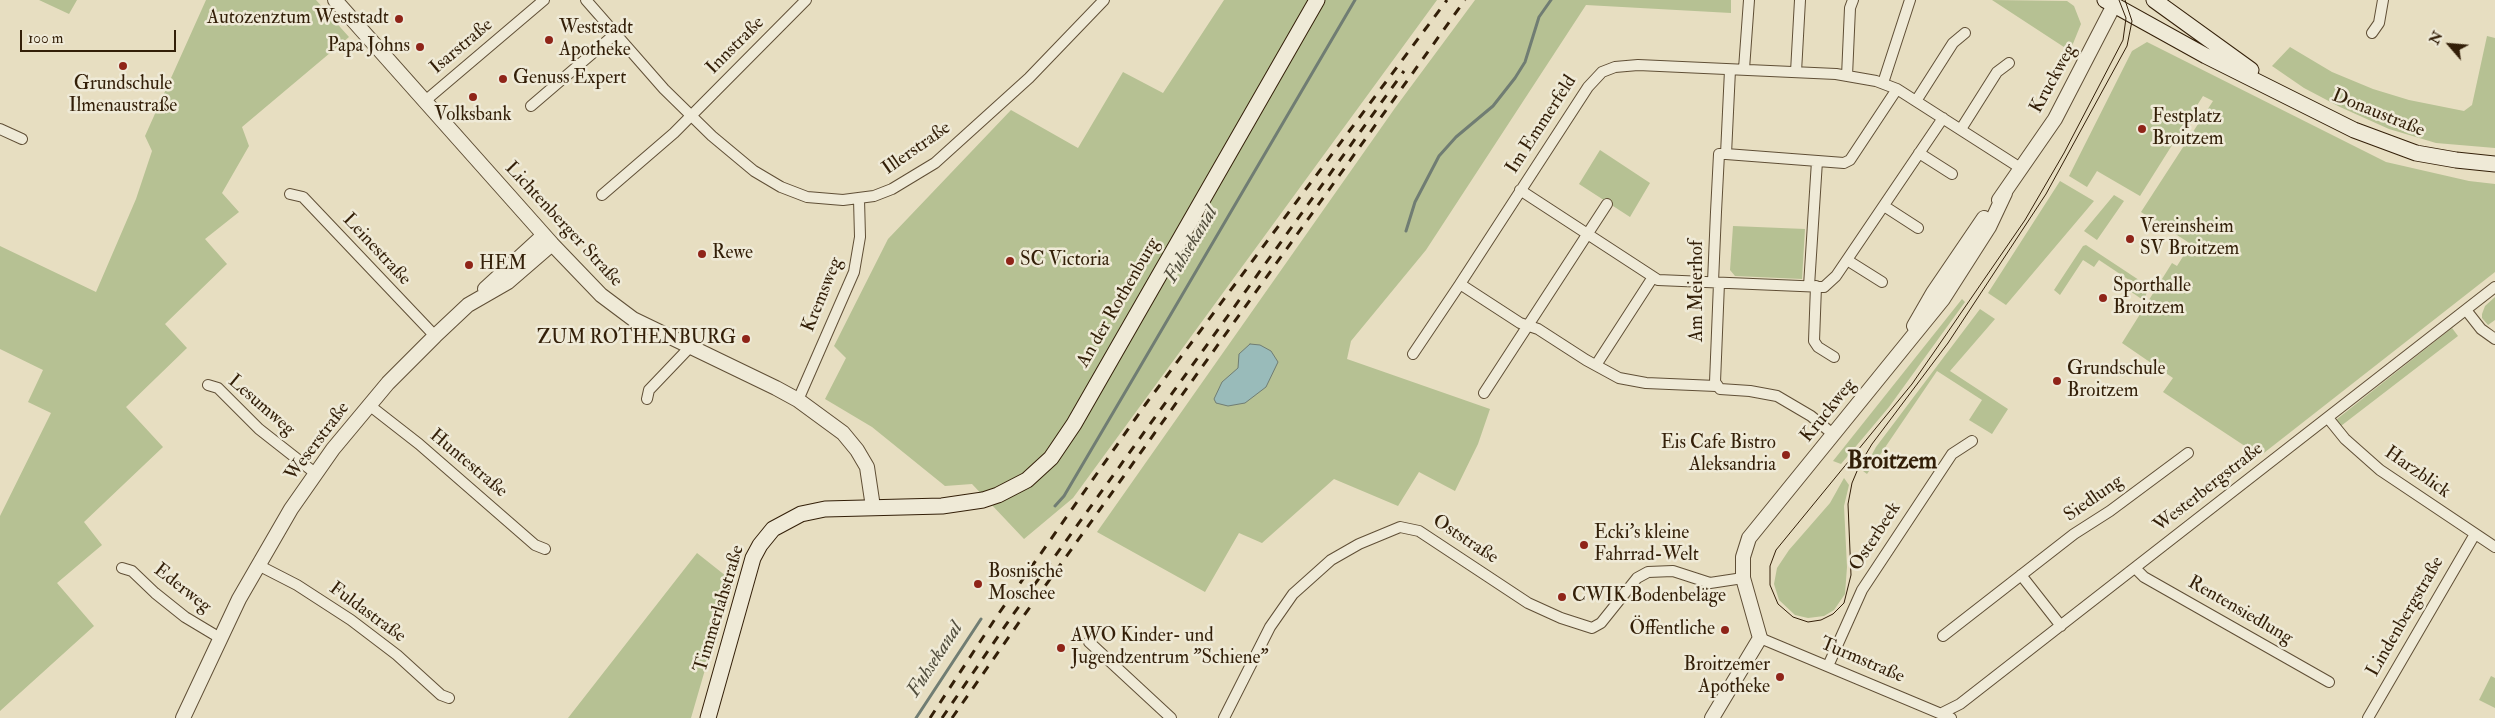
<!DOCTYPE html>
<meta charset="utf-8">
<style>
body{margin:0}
#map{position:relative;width:2495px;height:718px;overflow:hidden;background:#e7dec1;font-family:"IM FELL Double Pica",serif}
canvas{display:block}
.north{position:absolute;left:2425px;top:20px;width:50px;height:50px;-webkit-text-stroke:4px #efead7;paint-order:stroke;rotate:297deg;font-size:14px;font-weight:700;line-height:20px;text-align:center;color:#331f08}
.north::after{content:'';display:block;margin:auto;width:18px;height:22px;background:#331f08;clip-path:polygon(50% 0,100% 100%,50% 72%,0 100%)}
.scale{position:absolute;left:20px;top:30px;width:156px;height:22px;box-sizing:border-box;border:2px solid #331f08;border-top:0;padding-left:6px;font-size:15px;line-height:18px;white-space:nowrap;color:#331f08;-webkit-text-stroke:4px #efead7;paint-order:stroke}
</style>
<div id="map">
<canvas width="2495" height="718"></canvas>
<div class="north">N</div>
<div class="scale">100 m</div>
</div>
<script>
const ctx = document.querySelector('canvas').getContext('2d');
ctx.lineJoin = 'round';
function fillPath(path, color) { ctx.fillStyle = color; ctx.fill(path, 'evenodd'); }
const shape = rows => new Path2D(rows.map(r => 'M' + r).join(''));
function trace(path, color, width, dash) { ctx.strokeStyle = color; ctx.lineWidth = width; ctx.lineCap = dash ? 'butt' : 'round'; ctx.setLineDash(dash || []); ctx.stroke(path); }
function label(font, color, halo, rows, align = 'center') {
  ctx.font = font + ' "IM FELL Double Pica",serif'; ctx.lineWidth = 5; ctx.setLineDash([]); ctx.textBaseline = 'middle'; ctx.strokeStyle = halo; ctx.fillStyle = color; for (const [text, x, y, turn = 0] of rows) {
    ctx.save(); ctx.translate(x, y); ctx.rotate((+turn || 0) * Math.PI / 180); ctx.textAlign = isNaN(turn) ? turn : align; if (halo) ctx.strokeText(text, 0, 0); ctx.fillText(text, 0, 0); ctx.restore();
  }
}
const green = shape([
 [39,0,77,0,69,14],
 [206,0,316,0,349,37,242,127,249,146,222,193,239,212,205,239,227,264,165,324,187,348,126,407,163,447,84,522,102,545,57,583,94,626,0,711,0,516,51,413,28,402,43,370,0,349,0,246,96,292,136,199,152,151,145,136],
 [1224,0,1437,0,1073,498,1024,539,972,484,945,486,872,427,825,399,846,358,834,346,888,239,1011,110,1078,148,1123,72,1163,93],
 [1475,0,1731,0,1731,13,1586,5,1426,250,1351,341,1347,359,1490,409,1478,444,1455,491,1419,472,1398,506,1334,479,1262,543,1239,533,1205,592,1097,532,1395,108],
 [1992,0,2067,1,2074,6,2081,24,2070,51],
 [2487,36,2495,38,2495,148,2436,143,2389,129,2340,107,2304,88,2272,66,2290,47,2332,72,2373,89,2409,100,2464,111,2472,105],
 [2147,42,2386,162,2469,181,2495,184,2495,272,2260,456,2163,392,2173,378,2122,343,2172,263,2177,266,2191,244,2141,212,2213,101,2203,96,2140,196,2097,171,2087,187,2069,176,2132,51],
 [1600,150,1650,183,1630,217,1579,184],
 [2060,181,2094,201,2006,305,1988,293],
 [2114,195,2124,201,2097,240,2084,231],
 [1733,226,1805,229,1802,279,1735,276,1730,270],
 [2086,245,2145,284,2148,291,2143,300,2124,287,2129,280,2099,260,2094,267,2083,260,2060,295,2054,290,2083,246],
 [2495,297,2495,320,2488,325,2482,318,2482,314,2485,306],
 [1962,299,1965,302,1889,407,1841,464,1833,461],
 [1980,309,1995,319,1950,371,2008,409,1992,434,1969,420,1982,400,1937,371,1867,474,1863,471,1876,447],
 [2452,328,2458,336,2337,429,2332,423],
 [1844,478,1849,485,1844,506,1847,567,1845,594,1834,610,1824,616,1808,618,1795,615,1779,600,1774,584,1777,568,1789,550,1830,503],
 [697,553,731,580,691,718,568,718],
 [2491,676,2495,678,2495,708,2479,700]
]);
const water = shape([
 [1250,344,1260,345,1271,351,1278,362,1266,387,1245,403,1228,406,1216,403,1214,399,1222,382,1238,368,1239,354,1250,344]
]);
const stream = shape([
 [1406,231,1415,202,1439,156,1456,137,1493,106,1515,78,1525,62,1539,17,1551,0],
 [1055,506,1064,496,1137,372,1355,0],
 [916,718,981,619]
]);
const minor = shape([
 [586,0,664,89,712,136,754,171,781,187,807,197,843,200,874,196,892,189,935,163,1029,78,1104,0],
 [2372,33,2379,23,2383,0],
 [1744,69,1749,0],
 [1730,70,1726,154,1719,154,1716,212,1713,282,1719,283,1715,382,1720,389,1750,391,1777,396,1811,416,1834,435],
 [1796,72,1800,0],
 [1847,76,1850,8,1853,0],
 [1883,83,1910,0],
 [425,101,544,0],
 [1916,101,1953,43,1965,33],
 [531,106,615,34],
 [0,129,22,139],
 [1961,129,1997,72,2009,63],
 [1919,153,1952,174],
 [1726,154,1844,163,1850,160,1897,89],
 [1520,190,1658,280,1824,287,1836,276,1943,118],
 [290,194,303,197,435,336],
 [602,195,674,133,806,0],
 [1884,206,1918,228],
 [1847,260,1882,282],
 [1809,286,1817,161],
 [1816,286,1814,341,1818,347,1834,357],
 [2466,310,2481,329,2495,339],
 [1413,354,1460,284],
 [1596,365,1653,277],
 [208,385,218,388,259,429,315,473],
 [1716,386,1646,383,1619,378,1586,360,1538,329,1520,323,1460,284,1588,87,1602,72,1615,67,1638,65,1836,74,1876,81,1897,89,2022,169],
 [1484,393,1607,204],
 [647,399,649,390,691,346],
 [798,400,854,272,860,237,859,199],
 [369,405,419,444,535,545,545,549],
 [2328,418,2345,439,2380,470,2495,547],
 [258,565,297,585,351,620,397,655,441,695,449,698],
 [122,568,132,571,155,593,185,617,220,638],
 [2135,568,2144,577,2329,682],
 [2021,575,2061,626],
 [1943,636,2074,534,2110,511,2188,453],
 [1760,638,1951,718],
 [1089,642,1171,718],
 [1828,666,1862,590,1952,454,1972,441],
 [1942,713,1960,704,2495,287],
 [1224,718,1270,627,1293,594,1331,560,1359,544,1400,527,1419,531,1528,603,1561,618,1592,628,1601,623,1637,578,1648,572,1673,571,1710,583,1743,578],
 [2368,718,2475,534]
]);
const tertiary = shape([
 [335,0,552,244,601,295,633,319,776,388,798,400,843,433,857,450,867,467,873,507],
 [1999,200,2055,119,2114,5],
 [485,289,544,235],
 [1914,326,1933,293,1984,218],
 [183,718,239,599,291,509,333,449,388,383,435,336,468,305,508,282,552,244],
 [1712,718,1760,638,1743,578,1743,557,1749,538,1943,299,1989,227,2005,193]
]);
const secondary = shape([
 [2105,0,2206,56,2354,130,2416,153,2456,160,2495,164],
 [2154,0,2251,70],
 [708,718,753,558,760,545,773,529,801,514,825,509,942,506,983,500,998,495,1027,480,1051,458,1074,424,1317,0]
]);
const tram = shape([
 [2119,0,2126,18,2123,40,2064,153,2025,220,1912,384,1776,550,1770,566,1770,585,1778,604,1793,617,1808,622,1821,620,1833,614,1844,603,1851,575,1848,504,1852,483,1860,464,1872,444,1948,343,2046,194,2127,46,2132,21,2125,0]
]);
const rail = shape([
 [930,718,997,616,1145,405,1447,0],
 [942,718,1012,616,1404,71],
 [952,718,1020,621,1465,0]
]);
const markers = [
 [399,19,5,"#8f2418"],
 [549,40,5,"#8f2418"],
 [420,47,5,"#8f2418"],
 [123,66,5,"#8f2418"],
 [503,79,5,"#8f2418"],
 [473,97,5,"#8f2418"],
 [2142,129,5,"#8f2418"],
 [2130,239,5,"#8f2418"],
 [702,254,5,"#8f2418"],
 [1010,261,5,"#8f2418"],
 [469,265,5,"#8f2418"],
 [2103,298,5,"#8f2418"],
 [746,339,5,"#8f2418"],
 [2057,381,5,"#8f2418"],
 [1786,455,5,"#8f2418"],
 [1584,545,5,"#8f2418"],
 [978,584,5,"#8f2418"],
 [1562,597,5,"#8f2418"],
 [1725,630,5,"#8f2418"],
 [1061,648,5,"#8f2418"],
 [1780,677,5,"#8f2418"]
];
const poiNames = [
 ["Autozenztum Weststadt",389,19,"right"],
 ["Weststadt",559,29],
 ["Apotheke",559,51],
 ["Papa Johns",410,47,"right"],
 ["Genuss Expert",513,79],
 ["Grundschule",123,85,"center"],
 ["Ilmenaustraße",123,107,"center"],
 ["Volksbank",473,116,"center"],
 ["Festplatz",2152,118],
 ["Broitzem",2152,140],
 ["Vereinsheim",2140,228],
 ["SV Broitzem",2140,250],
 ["Rewe",712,254],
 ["SC Victoria",1020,261],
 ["HEM",479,265],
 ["Sporthalle",2113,287],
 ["Broitzem",2113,309],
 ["ZUM ROTHENBURG",736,339,"right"],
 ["Grundschule",2067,370],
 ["Broitzem",2067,392],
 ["Eis Cafe Bistro",1776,444,"right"],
 ["Aleksandria",1776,466,"right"],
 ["Ecki's kleine",1594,534],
 ["Fahrrad-Welt",1594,556],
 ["Bosnische",988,573],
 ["Moschee",988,595],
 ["CWIK Bodenbeläge",1572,597],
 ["Öffentliche",1715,630,"right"],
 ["AWO Kinder- und",1071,637],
 ["Jugendzentrum \"Schiene\"",1071,659],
 ["Broitzemer",1770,666,"right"],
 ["Apotheke",1770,688,"right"]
];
const streetNames = [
 ["Innstraße",736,46,-45],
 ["Isarstraße",462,47,-40],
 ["Kruckweg",2054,79,-61],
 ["Donaustraße",2378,114,22],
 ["Im Emmerfeld",1542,125,-57],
 ["Illerstraße",917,149,-35],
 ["Lichtenberger Straße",563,225,47],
 ["Leinestraße",376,250,47],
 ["Am Meierhof",1698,291,-90],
 ["Kremsweg",823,295,-68],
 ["An der Rothenburg",1119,303,-60],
 ["Lesumweg",261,406,41],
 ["Kruckweg",1829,411,-51],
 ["Weserstraße",318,442,-53],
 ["Huntestraße",468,464,40],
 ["Harzblick",2417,473,35],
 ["Westerbergstraße",2209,488,-38],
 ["Siedlung",2094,499,-35],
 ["Osterbeek",1876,537,-57],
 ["Oststraße",1465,540,33],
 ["Ederweg",182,589,38],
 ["Timmerlahstraße",720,609,-73],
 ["Rentensiedlung",2240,611,30],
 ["Fuldastraße",367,613,36],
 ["Lindenbergstraße",2406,617,-60],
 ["Turmstraße",1862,661,23]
];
const waterNames = [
 ["Fuhsekanal",1192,245,-59],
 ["Fuhsekanal",936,660,-57]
];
const districtNames = [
 ["Broitzem",1892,463]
];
fillPath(green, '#b6c193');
fillPath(water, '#99bbba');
trace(water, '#707d73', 1);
trace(stream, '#707d73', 3);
trace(minor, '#604f36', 12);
trace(tertiary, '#604f36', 16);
trace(secondary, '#331f08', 17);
trace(minor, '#efead7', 10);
trace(tertiary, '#efead7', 14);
trace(secondary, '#efead7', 15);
trace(tram, '#331f08', 1);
trace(rail, '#331f08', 3, [9, 9]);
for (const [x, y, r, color] of markers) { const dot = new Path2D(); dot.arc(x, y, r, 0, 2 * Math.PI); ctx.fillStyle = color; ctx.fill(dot); trace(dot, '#efead7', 2); }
label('19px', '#331f08', '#efead7', poiNames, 'left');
label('19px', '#331f08', '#efead7', streetNames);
label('italic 20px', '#524e3d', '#efead7', waterNames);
label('bold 24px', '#331f08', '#efead7', districtNames);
</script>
